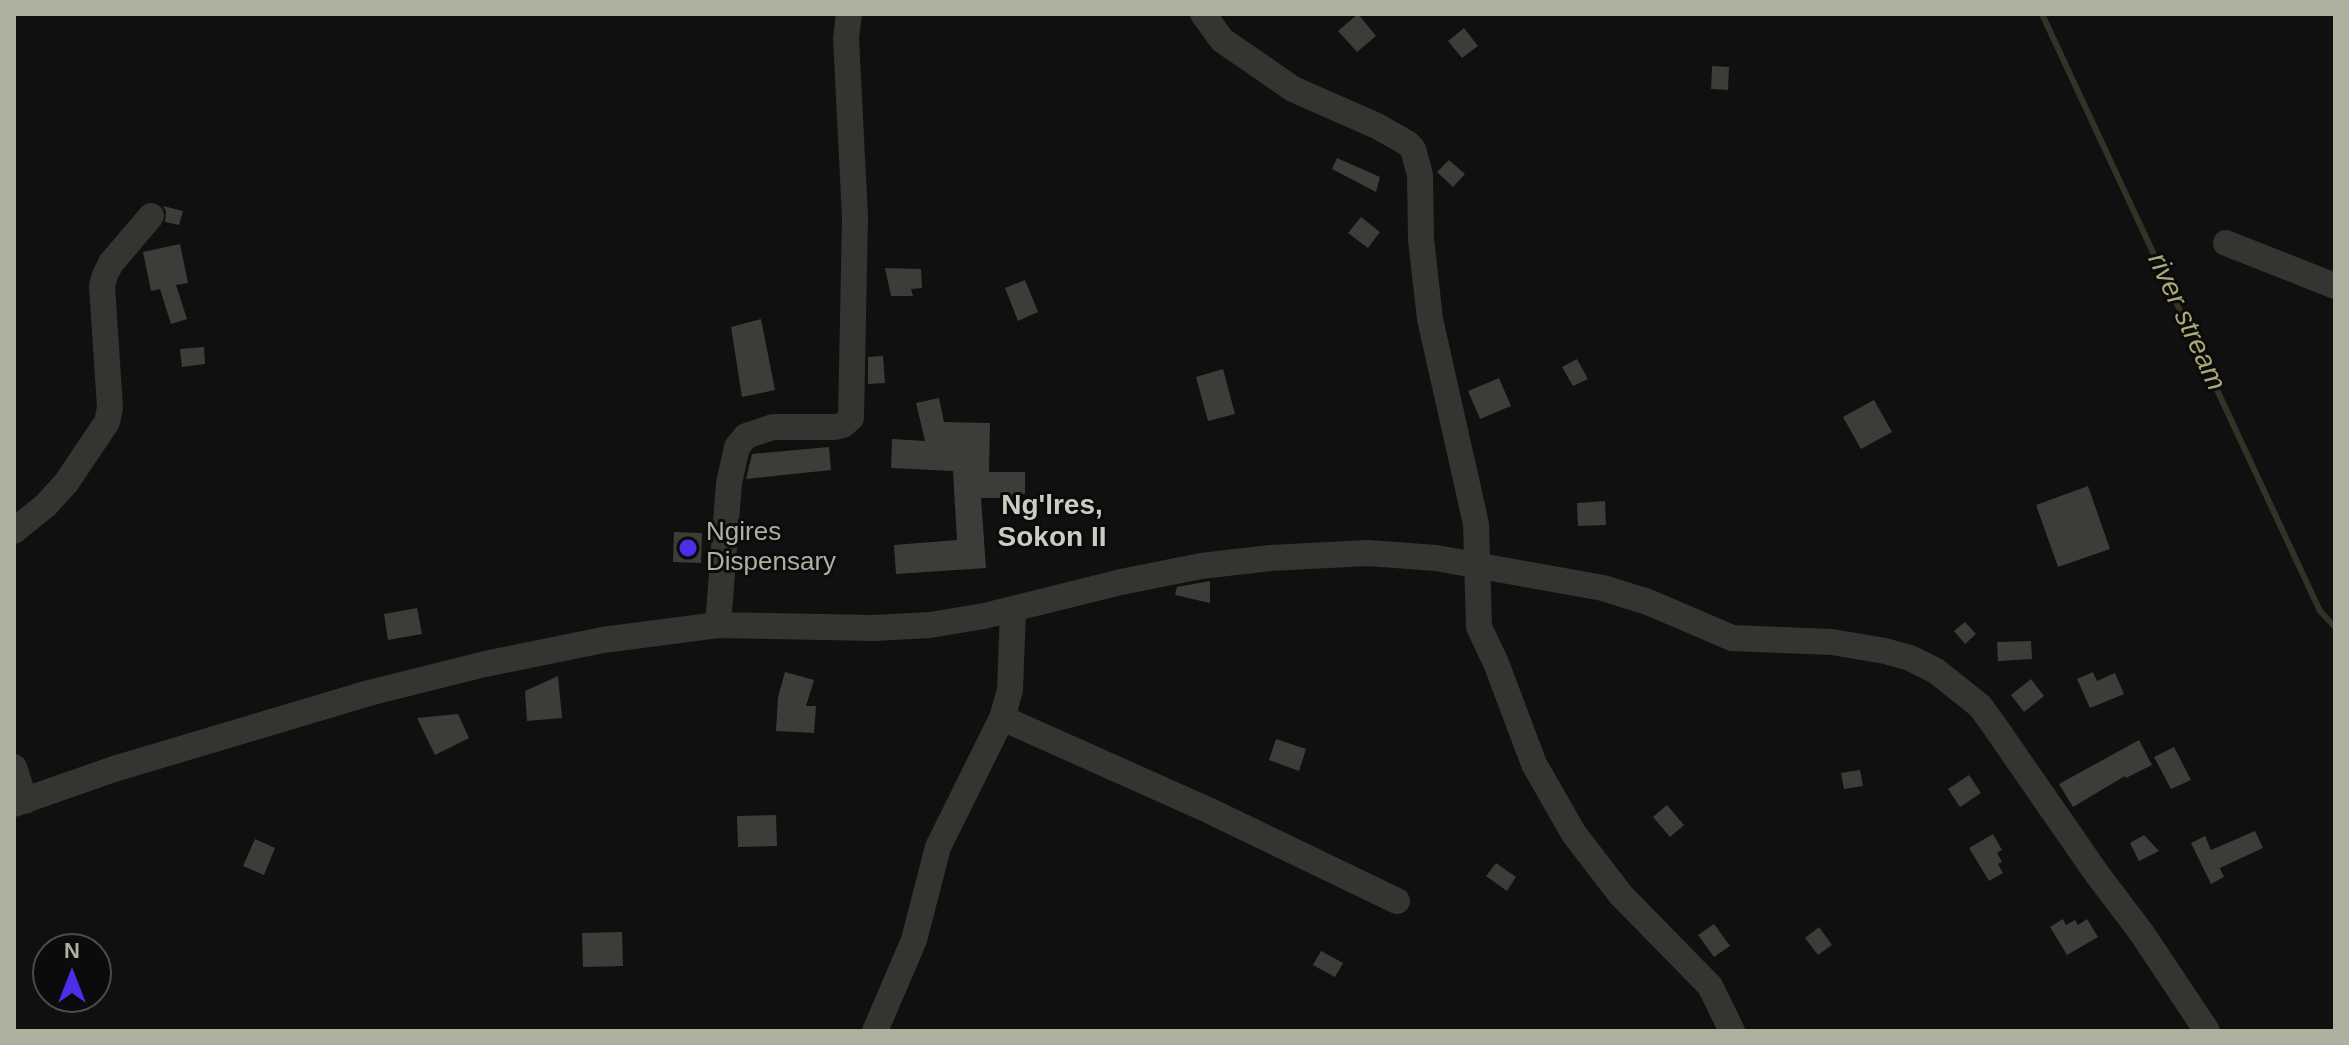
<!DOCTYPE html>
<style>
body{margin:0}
#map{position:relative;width:2349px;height:1045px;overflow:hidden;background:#0f100f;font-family:Arial,sans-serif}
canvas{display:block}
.frame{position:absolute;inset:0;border:16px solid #aeb0a0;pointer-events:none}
.north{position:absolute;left:32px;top:933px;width:80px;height:80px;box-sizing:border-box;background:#0a0b0a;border:2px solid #4c4d46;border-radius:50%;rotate:0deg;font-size:22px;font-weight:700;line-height:32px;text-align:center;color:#aeb0a0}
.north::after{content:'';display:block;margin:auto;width:28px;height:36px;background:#4b2fe8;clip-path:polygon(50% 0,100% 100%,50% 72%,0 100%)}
</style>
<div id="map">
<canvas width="2349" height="1045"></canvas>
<div class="frame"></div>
<div class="north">N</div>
</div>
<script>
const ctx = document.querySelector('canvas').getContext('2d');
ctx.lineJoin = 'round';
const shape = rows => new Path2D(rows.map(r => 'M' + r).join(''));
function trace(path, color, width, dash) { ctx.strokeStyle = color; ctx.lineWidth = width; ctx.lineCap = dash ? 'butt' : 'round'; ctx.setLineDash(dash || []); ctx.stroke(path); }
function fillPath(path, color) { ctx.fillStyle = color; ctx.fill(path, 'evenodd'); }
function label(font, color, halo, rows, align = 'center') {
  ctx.font = font + ' Arial,sans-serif'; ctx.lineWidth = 6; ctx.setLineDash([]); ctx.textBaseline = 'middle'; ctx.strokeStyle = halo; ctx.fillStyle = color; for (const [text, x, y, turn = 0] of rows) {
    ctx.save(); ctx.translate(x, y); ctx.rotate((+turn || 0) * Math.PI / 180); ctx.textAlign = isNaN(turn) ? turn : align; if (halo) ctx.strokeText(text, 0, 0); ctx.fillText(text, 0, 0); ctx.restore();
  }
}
const stream = shape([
 [2042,14,2320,611,2335,627]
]);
const building = shape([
 [1358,14,1376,36,1357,52,1338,31],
 [1464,28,1478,46,1462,58,1448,41],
 [1712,66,1729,67,1728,90,1711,89],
 [1337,158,1380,177,1376,192,1332,169],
 [1449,160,1465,174,1453,187,1437,172],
 [163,206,183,211,179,225,165,222,166,211],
 [1361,217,1380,232,1368,248,1348,233],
 [180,244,188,283,176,285,187,319,171,324,160,289,151,291,143,252],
 [885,268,921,269,922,288,911,289,913,296,891,296],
 [1025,280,1038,312,1018,321,1005,288],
 [761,319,775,390,742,397,731,327],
 [204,347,205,364,182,367,180,349],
 [883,356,885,383,868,384,868,357],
 [1577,359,1588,379,1573,386,1562,367],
 [1223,369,1235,414,1208,421,1196,377],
 [1499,378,1511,406,1480,419,1468,391],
 [939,398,944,422,990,423,989,472,1025,472,1025,494,1012,494,1012,498,981,498,986,568,896,574,894,545,957,540,953,471,891,468,892,439,925,441,916,403],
 [1874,400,1892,432,1861,449,1843,417],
 [829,447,831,470,746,479,752,454],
 [2088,486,2110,549,2058,567,2036,505],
 [1605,501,1606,525,1578,526,1577,503],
 [674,532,702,533,701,563,673,562],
 [1210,581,1210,603,1175,595,1177,587],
 [417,608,422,634,388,640,384,614],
 [1965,622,1976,634,1965,644,1954,631],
 [2031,641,2032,659,1998,661,1997,642],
 [785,672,814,680,806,706,816,706,814,733,776,731,778,697],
 [2093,672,2097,681,2115,673,2124,694,2090,708,2077,679],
 [558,676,562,718,527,721,525,691],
 [2031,679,2044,696,2024,712,2011,695],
 [458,714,469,738,435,755,417,718],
 [1276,739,1306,749,1299,771,1269,760],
 [2139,740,2152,765,2126,778,2125,776,2073,807,2059,784],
 [2174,747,2191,780,2171,789,2154,757],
 [1860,770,1863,786,1844,789,1841,773],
 [1969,775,1981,793,1960,807,1948,789],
 [1667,805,1684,825,1670,837,1653,817],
 [776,815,777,846,738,847,737,816],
 [2255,831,2263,848,2220,868,2224,877,2211,884,2191,843,2205,836,2211,850],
 [1993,834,2002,850,1997,853,2002,862,1998,864,2003,873,1989,881,1969,848],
 [2144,835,2159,851,2139,861,2130,843],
 [255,839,275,848,264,875,243,866],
 [1496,863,1516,877,1507,891,1486,876],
 [2063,919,2066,925,2075,920,2078,925,2087,919,2098,937,2067,955,2050,927],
 [1714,924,1730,946,1714,957,1698,935],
 [1819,927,1832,945,1818,955,1805,938],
 [622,932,623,966,583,967,582,933],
 [1321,951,1343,963,1335,977,1313,965]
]);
const minor = shape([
 [1203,14,1222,40,1293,89,1377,126,1407,143,1413,149,1420,175,1421,239,1430,319,1476,524,1479,627,1496,663,1534,764,1574,834,1621,895,1710,986,1732,1031],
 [2226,243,2335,286],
 [14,531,46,505,66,483,107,422,110,408,102,286,105,275,111,263,151,216],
 [718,625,729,483,737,447,746,436,773,427,835,427,843,425,851,418,855,217,846,38,849,14],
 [1002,718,1208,810,1397,901],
 [14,767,25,801],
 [14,804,114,769,369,693,485,664,603,640,718,625,874,628,930,625,984,616,1121,582,1201,566,1270,558,1368,553,1436,558,1603,588,1648,602,1732,638,1832,642,1885,651,1910,658,1936,671,1980,706,1991,721,2097,874,2141,932,2207,1031],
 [875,1031,914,940,938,847,1002,718,1010,690,1013,610]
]);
const markers = [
 [688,548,10,"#4b2fe8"]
];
const poiNames = [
 ["Ngires",706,533],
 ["Dispensary",706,563]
];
const waterNames = [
 ["river stream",2186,322,65]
];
const neighbourhoodNames = [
 ["Ng'lres,",1052,506],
 ["Sokon II",1052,538]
];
trace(stream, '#333226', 6);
fillPath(building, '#3c3d39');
trace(minor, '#333530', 26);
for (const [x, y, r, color] of markers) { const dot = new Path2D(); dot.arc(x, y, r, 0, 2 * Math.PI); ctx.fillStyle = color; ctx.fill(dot); trace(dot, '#0a0b0a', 3); }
label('26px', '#aeb0a0', '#0a0b0a', poiNames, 'left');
label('italic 28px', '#aba978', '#0a0b0a', waterNames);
label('bold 28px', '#cacdc1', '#0a0b0a', neighbourhoodNames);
</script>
